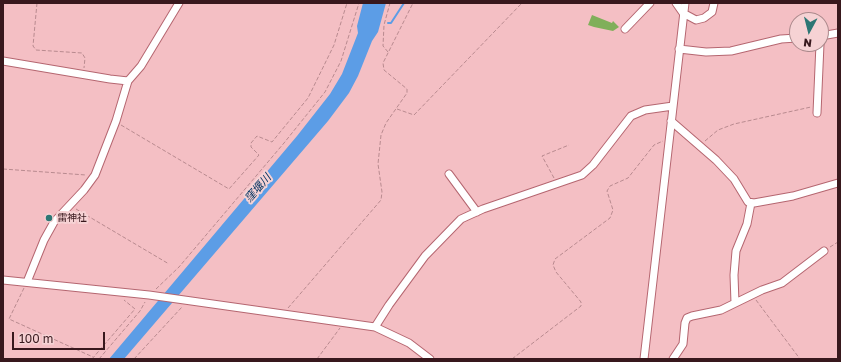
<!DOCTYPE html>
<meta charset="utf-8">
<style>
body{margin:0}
#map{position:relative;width:841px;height:362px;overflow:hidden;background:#f4bfc4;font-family:"Golos Text",sans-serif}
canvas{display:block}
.frame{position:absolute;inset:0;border:4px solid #38181d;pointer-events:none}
.north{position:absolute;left:789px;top:12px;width:40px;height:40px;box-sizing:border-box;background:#f6d2d4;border:1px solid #aa888b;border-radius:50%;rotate:187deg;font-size:11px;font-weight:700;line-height:16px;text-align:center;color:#38181d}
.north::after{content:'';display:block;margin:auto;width:14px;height:18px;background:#2d7674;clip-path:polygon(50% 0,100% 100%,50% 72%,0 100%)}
.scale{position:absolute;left:12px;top:332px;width:93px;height:18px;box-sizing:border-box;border:2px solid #38181d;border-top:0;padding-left:5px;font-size:12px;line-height:14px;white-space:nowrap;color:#38181d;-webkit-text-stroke:3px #f6d2d4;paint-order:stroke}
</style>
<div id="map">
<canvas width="841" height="362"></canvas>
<div class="frame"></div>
<div class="north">N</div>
<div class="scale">100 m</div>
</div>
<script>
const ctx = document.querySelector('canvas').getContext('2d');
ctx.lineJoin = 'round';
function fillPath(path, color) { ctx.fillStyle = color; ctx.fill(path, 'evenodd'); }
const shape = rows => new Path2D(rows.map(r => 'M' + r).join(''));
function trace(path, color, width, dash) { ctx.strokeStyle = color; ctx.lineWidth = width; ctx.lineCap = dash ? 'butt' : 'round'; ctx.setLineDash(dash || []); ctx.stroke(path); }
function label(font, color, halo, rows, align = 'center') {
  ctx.font = font + ' "Golos Text","Noto Sans JP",sans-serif'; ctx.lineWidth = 4; ctx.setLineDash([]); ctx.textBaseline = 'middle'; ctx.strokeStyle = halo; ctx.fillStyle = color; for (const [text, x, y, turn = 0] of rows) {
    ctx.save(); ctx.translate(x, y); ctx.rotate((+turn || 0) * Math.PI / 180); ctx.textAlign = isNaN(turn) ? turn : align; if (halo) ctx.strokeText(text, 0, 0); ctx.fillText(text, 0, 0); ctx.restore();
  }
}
const green = shape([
 [592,15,612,23,613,21,619,27,613,31,594,27,588,25]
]);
const water = shape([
 [363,3,386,3,378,32,372,41,358,76,349,93,328,121,124,359,109,359,297,136,330,94,342,74,358,33,357,26]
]);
const stream = shape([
 [388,23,391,23,404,3]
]);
const path = shape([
 [37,3,33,46,36,50,82,53,85,58,84,68],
 [388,52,383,46,384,25,390,3],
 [397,109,414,115,522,3],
 [121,125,229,189,259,155,251,147,251,143,257,136,272,142,308,98,334,45,347,3],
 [705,141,718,130,734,124,811,107],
 [3,169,86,175],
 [554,178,542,156,569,145],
 [76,209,169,264],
 [830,247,838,242],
 [24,288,9,319,93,357],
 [156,289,179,267,284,143,325,92,341,61,359,3],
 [756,300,800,359],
 [288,308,381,200,382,192,378,164,381,135,386,123,407,93,407,89,384,70,383,63,413,3],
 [92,359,135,309,124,300],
 [99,359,140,311,145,302],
 [134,359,182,307],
 [317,359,340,328],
 [512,359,581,306,581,302,556,272,553,265,555,259,610,218,613,210,607,191,610,186,628,178,654,145,663,141]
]);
const street = shape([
 [676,3,683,13,696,20,704,18,712,12,714,3],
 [625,29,650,3],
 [821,36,838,33],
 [679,49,706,52,731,51,781,39,797,38],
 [3,61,110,79,128,81],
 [817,113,820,44],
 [671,121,716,160,734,179,748,202,754,203,793,196,838,183],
 [449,174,477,212],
 [3,280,149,295,375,327,409,343,430,359],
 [27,282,44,240,54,222,84,190,95,175,116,121,128,81,141,66,179,3],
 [735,303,734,275,736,251,747,224,751,203],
 [375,327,389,305,425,256,461,219,483,209,582,175,593,165,631,116,645,110,673,106],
 [644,359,685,3],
 [673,359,683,344,685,323,687,318,692,316,721,310,762,290,782,283,824,251]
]);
const markers = [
 [49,218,4,"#2d7674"]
];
const poiNames = [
 ["雷神社",57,218]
];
const waterNames = [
 ["窪堰川",258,188,-49]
];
fillPath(green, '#80af5a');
fillPath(water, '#5c9de6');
trace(stream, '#5c9de6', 2);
trace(street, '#b56670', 9);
trace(path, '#b88a8f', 1, [4, 2]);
trace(street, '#fff', 7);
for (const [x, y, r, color] of markers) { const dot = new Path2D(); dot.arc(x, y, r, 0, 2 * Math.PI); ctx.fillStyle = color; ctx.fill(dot); trace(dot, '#f6d2d4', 1.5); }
label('10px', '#38181d', '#f6d2d4', poiNames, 'left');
label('italic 11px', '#033361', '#f6d2d4', waterNames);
</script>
